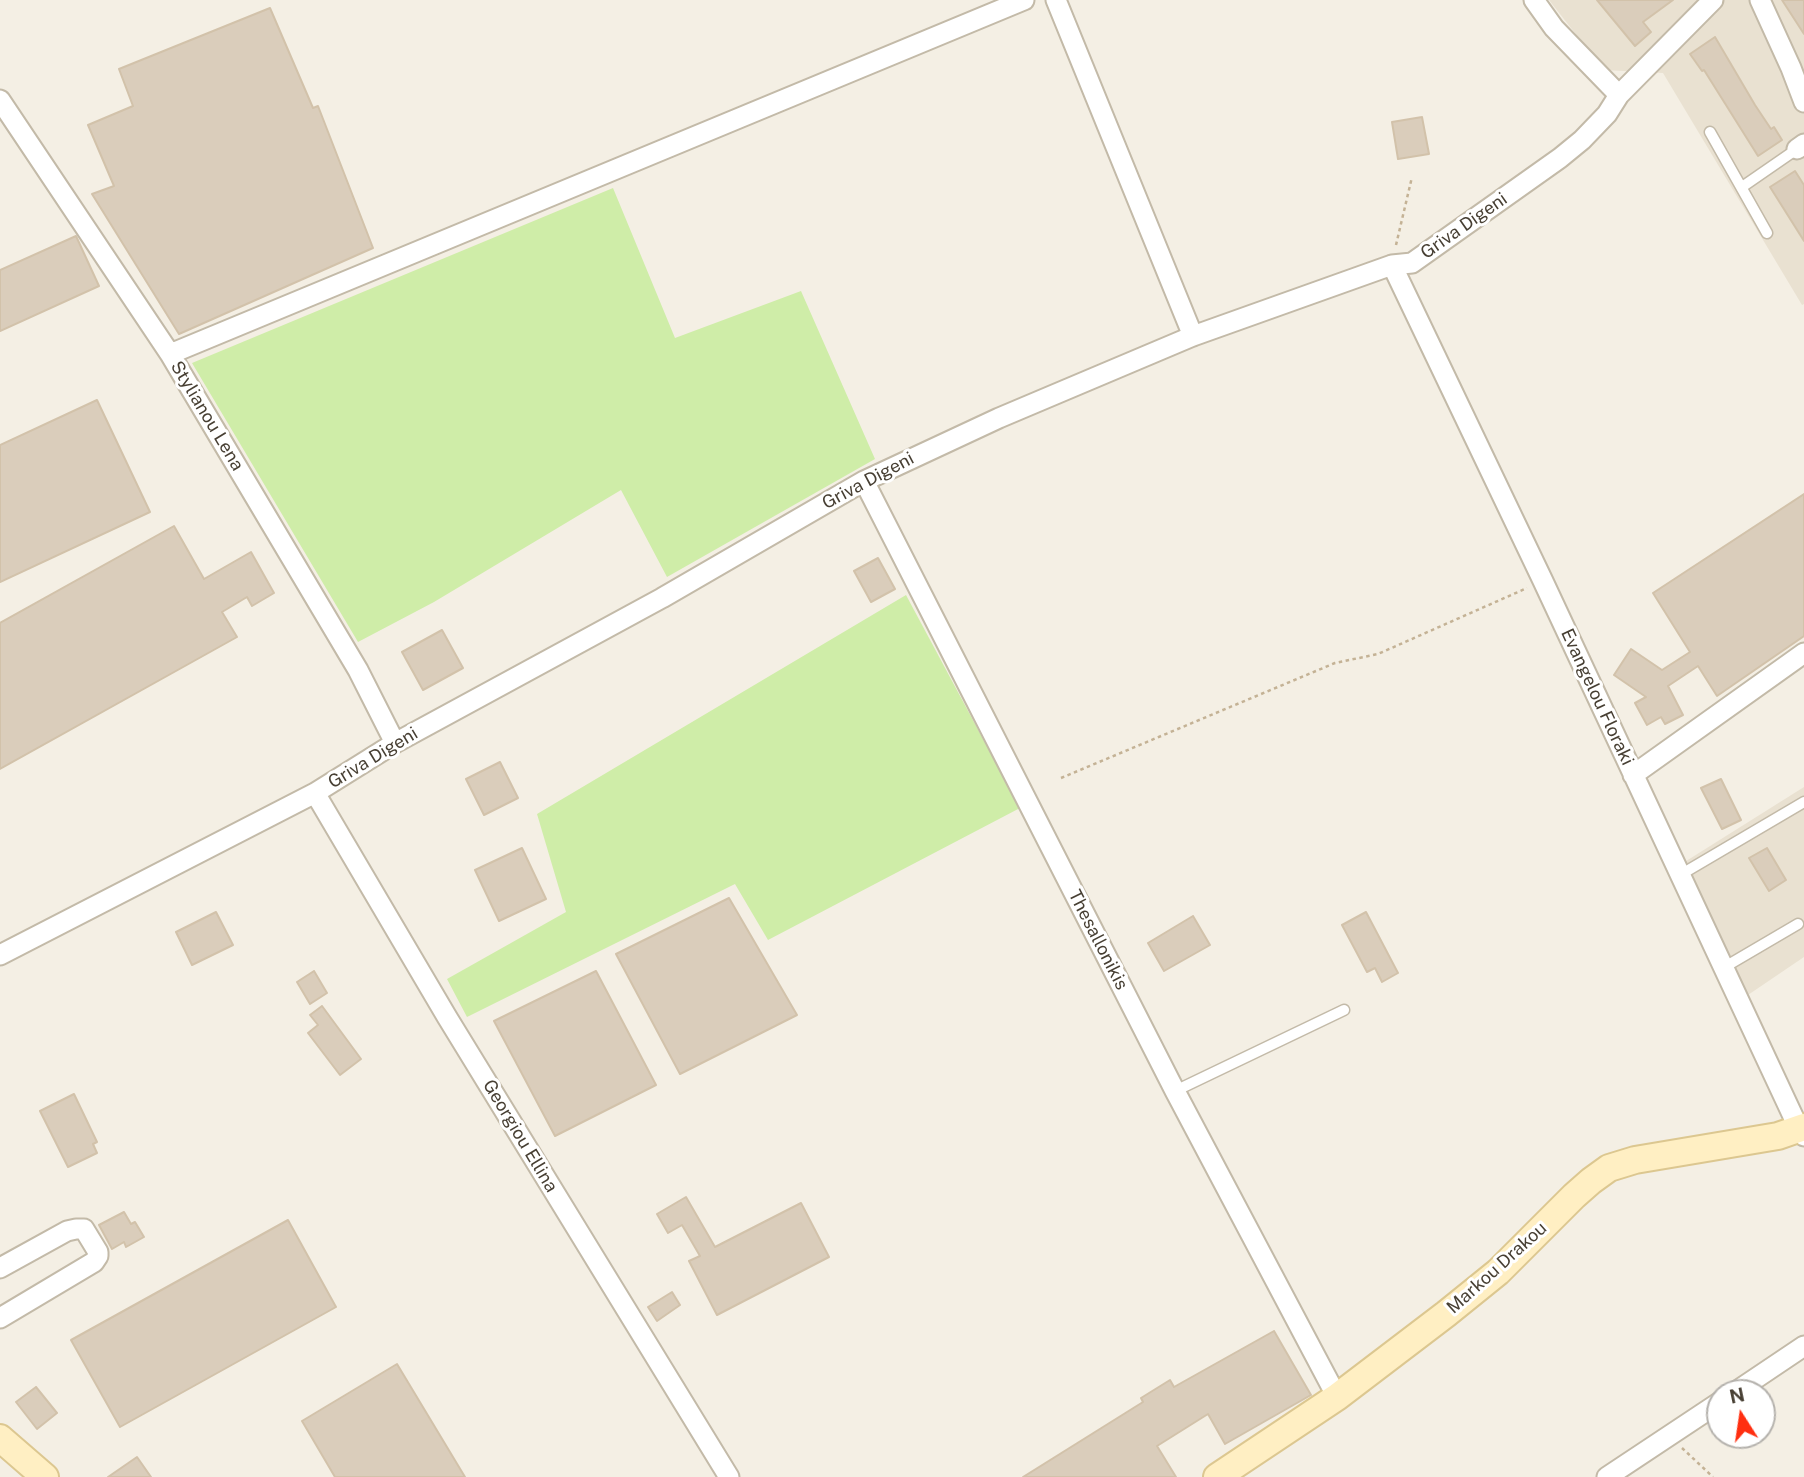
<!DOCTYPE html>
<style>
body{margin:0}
#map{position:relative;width:1804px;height:1477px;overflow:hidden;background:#f4efe4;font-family:"Public Sans",sans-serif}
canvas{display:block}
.north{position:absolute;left:1706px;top:1379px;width:70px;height:70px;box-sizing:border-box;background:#fff;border:2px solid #b5b2ad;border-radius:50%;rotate:348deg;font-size:19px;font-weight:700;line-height:28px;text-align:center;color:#473f33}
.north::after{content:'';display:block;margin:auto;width:24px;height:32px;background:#ff2f10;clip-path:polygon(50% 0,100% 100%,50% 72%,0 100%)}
</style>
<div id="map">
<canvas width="1804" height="1477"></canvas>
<div class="north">N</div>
</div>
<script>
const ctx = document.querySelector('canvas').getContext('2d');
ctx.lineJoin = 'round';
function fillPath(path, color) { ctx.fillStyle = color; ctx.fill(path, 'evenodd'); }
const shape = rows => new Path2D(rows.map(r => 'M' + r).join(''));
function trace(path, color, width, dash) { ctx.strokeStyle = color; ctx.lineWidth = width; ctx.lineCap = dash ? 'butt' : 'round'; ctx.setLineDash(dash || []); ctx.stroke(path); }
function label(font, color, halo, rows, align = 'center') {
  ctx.font = font + ' "Public Sans",sans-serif'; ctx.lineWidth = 6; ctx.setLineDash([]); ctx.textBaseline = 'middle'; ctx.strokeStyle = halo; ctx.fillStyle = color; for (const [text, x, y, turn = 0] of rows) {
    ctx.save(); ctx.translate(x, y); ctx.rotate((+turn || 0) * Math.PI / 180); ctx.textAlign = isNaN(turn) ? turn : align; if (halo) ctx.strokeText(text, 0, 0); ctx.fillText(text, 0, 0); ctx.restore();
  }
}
const residential = shape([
 [1549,0,1804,0,1804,304,1802,305,1663,73,1604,70],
 [1804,787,1804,957,1745,997,1683,863]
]);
const green = shape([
 [613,188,675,338,801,291,875,459,667,577,621,490,434,602,358,642,192,363],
 [906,595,1020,808,768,940,735,884,467,1017,447,979,566,912,537,814]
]);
const building = shape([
 [1597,0,1673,0,1643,22,1651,32,1635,46,1597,0],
 [1782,0,1804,0,1804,34,1782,0],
 [270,8,313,108,318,106,373,248,179,334,92,194,114,186,88,125,133,106,119,69,270,8],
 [1715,37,1755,105,1771,129,1774,127,1782,140,1758,156,1704,70,1702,71,1690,54,1715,37],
 [1422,117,1429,154,1398,159,1392,122,1422,117],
 [1795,171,1804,185,1804,241,1770,187,1795,171],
 [76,236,99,286,0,331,0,270,76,236],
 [97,400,150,512,0,582,0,445,97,400],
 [1804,494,1804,636,1717,696,1698,666,1668,686,1683,715,1665,724,1661,717,1647,725,1635,703,1646,697,1614,675,1631,649,1662,670,1690,652,1653,593,1804,494],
 [174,526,204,579,251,552,274,593,252,606,247,597,222,612,237,637,0,769,0,623,174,526],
 [878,558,895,589,871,602,854,571,878,558],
 [442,630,463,668,423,690,402,652,442,630],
 [500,762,518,798,484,815,466,779,500,762],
 [1721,779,1741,820,1722,829,1701,788,1721,779],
 [522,848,546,899,499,921,475,870,522,848],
 [1767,848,1786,880,1769,891,1749,858,1767,848],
 [729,898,797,1015,680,1074,616,954,729,898],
 [216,912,233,945,192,965,176,932,216,912],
 [1366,912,1398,973,1382,982,1375,968,1367,972,1342,925,1366,912],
 [1193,916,1210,945,1164,971,1148,943,1193,916],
 [314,971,327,993,310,1004,297,982,314,971],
 [596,971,656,1085,555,1136,494,1021,596,971],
 [322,1006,361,1059,340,1075,308,1033,318,1025,310,1015,322,1006],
 [74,1094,97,1142,93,1144,97,1153,68,1167,40,1111,74,1094],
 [686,1197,715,1247,801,1203,829,1257,717,1315,689,1261,700,1256,682,1225,668,1233,657,1214,686,1197],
 [124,1212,131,1224,135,1222,144,1237,126,1247,124,1242,112,1249,99,1225,124,1212],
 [288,1220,336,1307,120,1427,71,1340,288,1220],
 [672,1292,680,1305,657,1321,648,1307,672,1292],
 [1274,1331,1311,1395,1225,1444,1208,1414,1157,1446,1176,1477,1023,1477,1143,1402,1141,1398,1170,1380,1174,1387,1274,1331],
 [397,1364,465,1477,335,1477,302,1421,397,1364],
 [36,1387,57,1413,37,1429,16,1402,36,1387],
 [137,1457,151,1477,108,1477,137,1457]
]);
const path = shape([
 [1396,245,1412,177],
 [1061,778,1335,663,1378,654,1527,588],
 [1682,1448,1713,1477]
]);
const lane = shape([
 [1710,132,1767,233],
 [1742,187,1797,149],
 [1680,875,1804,802],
 [1723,968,1798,924],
 [1175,1091,1344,1010]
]);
const street = shape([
 [1056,0,1193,336],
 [1534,0,1554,28,1619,95],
 [1760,0,1791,68,1804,102],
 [0,100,170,354,358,670,395,743],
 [1797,149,1804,144],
 [1392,265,1543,581,1799,1129,1804,1136],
 [170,354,1024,0],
 [864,481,1175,1091,1337,1397],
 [1633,775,1804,653],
 [315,793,447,1017,729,1477],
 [0,955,315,793,395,743,662,598,864,481,999,418,1193,336,1392,265,1412,263,1560,158,1582,140,1607,114,1619,95,1713,0],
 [0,1268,67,1231,76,1229,84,1229,98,1252,98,1256,94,1262,0,1318],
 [1734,1393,1804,1346],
 [1607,1477,1720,1402]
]);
const secondary = shape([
 [0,1438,45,1477],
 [1217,1477,1337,1397,1446,1314,1498,1272,1574,1196,1591,1181,1609,1168,1635,1160,1778,1136,1804,1127]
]);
const streetNames = [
 ["Griva Digeni",1464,226,-35],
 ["Stylianou Lena",207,416,59],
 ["Griva Digeni",868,481,-28],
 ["Evangelou Floraki",1597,697,65],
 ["Griva Digeni",373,758,-31],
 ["Thesallonikis",1098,940,63],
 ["Georgiou Ellina",520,1136,59],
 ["Markou Drakou",1497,1268,-42]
];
fillPath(residential, '#e9e1d1');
fillPath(green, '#cfeda8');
fillPath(building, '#dacdbb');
trace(building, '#d2c2aa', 2);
trace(lane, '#c3baa8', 13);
trace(street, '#c3baa8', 23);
trace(secondary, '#dcc790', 30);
trace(path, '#c4b295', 2.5, [3.5, 3.5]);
trace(lane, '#fff', 10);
trace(street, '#fff', 19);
trace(secondary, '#ffefc3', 26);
label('18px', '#473f33', '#fff', streetNames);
</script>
